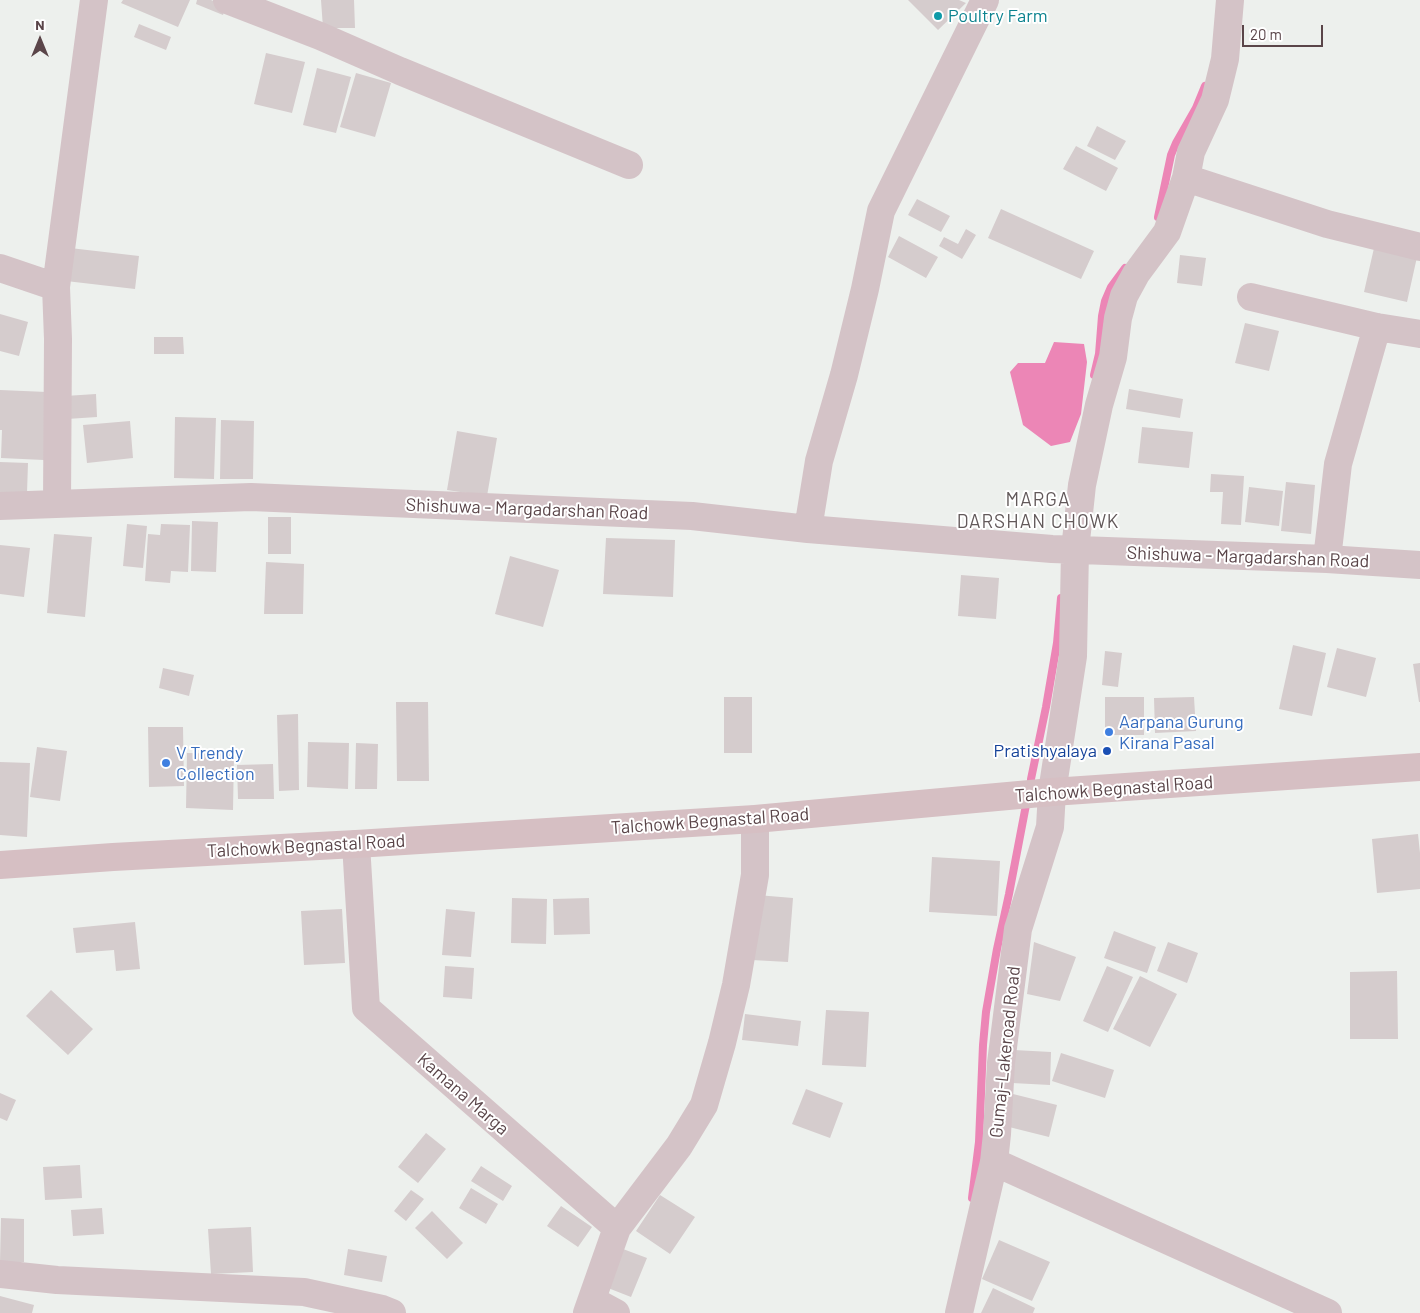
<!DOCTYPE html>
<style>
body{margin:0}
#map{position:relative;width:1420px;height:1313px;overflow:hidden;background:#edf0ed;font-family:Barlow,sans-serif}
canvas{display:block}
.north{position:absolute;left:15px;top:15px;width:50px;height:50px;-webkit-text-stroke:4px #fff;paint-order:stroke;rotate:0deg;font-size:14px;font-weight:700;line-height:20px;text-align:center;color:#5a4549}
.north::after{content:'';display:block;margin:auto;width:18px;height:22px;background:#5a4549;clip-path:polygon(50% 0,100% 100%,50% 72%,0 100%)}
.scale{position:absolute;left:1242px;top:25px;width:81px;height:22px;box-sizing:border-box;border:2px solid #5a4549;border-top:0;padding-left:6px;font-size:15px;line-height:18px;white-space:nowrap;color:#5a4549;-webkit-text-stroke:4px #fff;paint-order:stroke}
</style>
<div id="map">
<canvas width="1420" height="1313"></canvas>
<div class="north">N</div>
<div class="scale">20 m</div>
</div>
<script>
const ctx = document.querySelector('canvas').getContext('2d');
ctx.lineJoin = 'round';
function fillPath(path, color) { ctx.fillStyle = color; ctx.fill(path, 'evenodd'); }
const shape = rows => new Path2D(rows.map(r => 'M' + r).join(''));
function trace(path, color, width, dash) { ctx.strokeStyle = color; ctx.lineWidth = width; ctx.lineCap = dash ? 'butt' : 'round'; ctx.setLineDash(dash || []); ctx.stroke(path); }
function label(font, color, halo, rows, align = 'center') {
  ctx.font = font + ' Barlow,sans-serif'; ctx.lineWidth = 4; ctx.setLineDash([]); ctx.textBaseline = 'middle'; ctx.strokeStyle = halo; ctx.fillStyle = color; for (const [text, x, y, turn = 0] of rows) {
    ctx.save(); ctx.translate(x, y); ctx.rotate((+turn || 0) * Math.PI / 180); ctx.textAlign = isNaN(turn) ? turn : align; if (halo) ctx.strokeText(text, 0, 0); ctx.fillText(text, 0, 0); ctx.restore();
  }
}
const water = shape([
 [1054,342,1084,344,1087,362,1081,414,1070,442,1051,446,1023,425,1010,372,1018,363,1045,363]
]);
const stream = shape([
 [1158,217,1171,155,1176,143,1196,108,1205,86],
 [1094,375,1099,354,1102,316,1105,301,1111,287,1125,268],
 [1031,779,1046,707,1057,643,1061,598],
 [972,1198,979,1142,983,1045,986,1012,997,949,1009,894,1026,805]
]);
const building = shape([
 [123,0,190,0,178,27,121,3],
 [197,0,211,0,226,6,223,15,196,4],
 [321,0,354,0,355,28,323,28],
 [908,0,959,0,966,3,938,30],
 [139,24,171,37,166,50,134,37],
 [266,53,305,62,292,113,254,104],
 [317,68,351,77,336,133,303,125],
 [356,73,391,83,375,137,340,127],
 [1097,126,1126,141,1115,160,1087,146],
 [1076,146,1118,168,1106,191,1063,169],
 [917,199,950,216,941,232,908,215],
 [1001,209,1094,251,1081,279,988,238],
 [966,229,976,235,962,259,939,246,944,237,958,244],
 [899,236,938,257,926,278,888,257],
 [70,248,139,256,135,289,66,281],
 [1374,248,1417,257,1407,302,1364,292],
 [1180,255,1206,258,1202,286,1177,283],
 [0,314,28,322,19,356,0,351],
 [1245,323,1279,331,1269,371,1235,363],
 [154,337,183,337,184,354,154,354],
 [1129,389,1183,399,1180,418,1126,409],
 [0,390,47,392,44,460,1,458,2,430,0,430],
 [96,394,97,417,67,419,65,396],
 [175,417,216,418,214,479,174,478],
 [221,420,254,421,253,479,220,479],
 [130,421,133,458,87,463,83,425],
 [1142,427,1193,432,1189,468,1138,463],
 [457,431,497,438,487,496,447,490],
 [0,462,28,463,27,493,0,492],
 [1211,474,1244,476,1241,525,1221,524,1223,492,1210,492],
 [1286,482,1315,485,1311,534,1281,531],
 [1249,487,1283,491,1279,526,1245,522],
 [268,517,291,517,291,554,268,554],
 [192,521,218,522,216,572,191,571],
 [127,524,147,526,143,568,123,566],
 [161,524,190,525,188,572,171,571,170,583,145,581,148,534,160,535],
 [54,534,92,537,85,617,47,613],
 [606,538,675,540,673,597,603,594],
 [0,545,30,548,24,597,0,594],
 [510,556,559,570,543,627,495,614],
 [266,562,304,564,303,614,264,614],
 [961,575,999,578,996,619,958,616],
 [1293,645,1326,653,1312,716,1279,709],
 [1337,648,1376,658,1366,697,1327,687],
 [1105,651,1122,653,1118,687,1102,685],
 [1420,663,1420,702,1419,702,1413,664],
 [163,668,194,675,189,696,159,688],
 [724,697,752,697,752,753,724,753],
 [1105,697,1144,697,1144,735,1105,735],
 [1194,697,1196,731,1155,733,1154,698],
 [396,702,428,702,429,781,397,781],
 [298,714,299,790,279,791,277,715],
 [148,727,183,727,184,786,149,787],
 [308,742,349,743,348,789,307,787],
 [356,743,378,744,377,789,355,789],
 [37,747,67,751,60,801,30,797],
 [187,753,234,754,233,810,186,808],
 [0,762,30,763,27,837,0,835],
 [273,764,274,799,238,799,237,765],
 [1418,834,1420,853,1420,889,1377,893,1372,839],
 [932,857,1000,861,997,916,929,912],
 [757,895,793,898,788,962,752,960],
 [512,898,547,899,546,944,511,943],
 [589,898,590,934,554,935,553,899],
 [342,909,345,963,304,965,301,911],
 [446,909,475,912,471,957,442,955],
 [135,922,140,969,116,971,114,950,76,953,73,928],
 [1114,931,1156,947,1147,973,1104,958],
 [1034,942,1076,957,1060,1001,1027,994],
 [1168,942,1198,953,1187,983,1157,971],
 [445,966,474,968,472,999,443,997],
 [1107,966,1133,977,1108,1032,1083,1021],
 [1397,971,1398,1039,1350,1039,1350,972],
 [1140,976,1177,994,1150,1047,1113,1029],
 [51,990,93,1029,68,1055,26,1016],
 [826,1010,869,1012,866,1067,822,1065],
 [745,1014,801,1021,798,1046,742,1040],
 [1014,1050,1051,1052,1050,1085,1012,1083],
 [1061,1053,1114,1070,1105,1098,1052,1081],
 [806,1089,843,1103,830,1138,792,1124],
 [0,1093,16,1100,7,1121,0,1118],
 [1013,1094,1057,1105,1049,1137,1005,1126],
 [426,1133,446,1149,418,1183,398,1167],
 [80,1165,82,1198,45,1200,43,1167],
 [481,1166,512,1186,503,1201,471,1181],
 [471,1188,498,1204,486,1224,459,1208],
 [411,1190,424,1199,406,1221,394,1211],
 [660,1195,695,1217,670,1254,636,1231],
 [561,1206,592,1227,578,1247,547,1226],
 [102,1208,104,1234,73,1236,71,1210],
 [432,1211,463,1243,447,1259,415,1228],
 [1,1218,24,1219,24,1262,0,1262],
 [251,1227,253,1272,211,1274,208,1229],
 [999,1240,1050,1262,1032,1301,982,1279],
 [348,1249,387,1256,382,1282,344,1275],
 [623,1249,647,1258,631,1297,608,1288],
 [993,1288,1035,1308,1033,1313,981,1313],
 [0,1296,34,1305,32,1313,0,1313]
]);
const street = shape([
 [227,0,320,36,400,71,629,165],
 [1186,178,1327,224,1420,247],
 [0,268,56,287],
 [1251,297,1377,327,1420,334],
 [57,503,58,339,56,287,94,0],
 [0,506,251,497,692,516,808,529,1052,549,1327,559,1420,565],
 [808,529,819,461,844,375,865,289,881,211,985,0],
 [1327,559,1338,464,1377,327],
 [356,844,366,1008,617,1228,587,1313],
 [994,1162,1328,1313],
 [617,1228,679,1146,704,1105,722,1043,736,985,755,875,755,819],
 [0,1274,57,1280,304,1292,382,1309,392,1313],
 [592,1300,616,1313],
 [959,1313,994,1162,997,1134,1001,1063,1018,929,1050,827,1052,792,1073,656,1075,550,1082,485,1099,405,1113,357,1118,318,1124,296,1136,274,1167,232,1186,178,1191,152,1215,100,1225,59,1230,0]
]);
const secondary = shape([
 [0,865,113,857,356,844,755,819,1052,792,1420,767]
]);
const markers = [
 [938,16,5,"#0f9aa8"],
 [1109,732,5,"#3f7fe0"],
 [1107,751,5,"#1a4fb4"],
 [166,763,5,"#3f7fe0"]
];
const cultureNames = [
 ["Poultry Farm",948,16]
];
const streetNames = [
 ["Shishuwa - Margadarshan Road",527,509,2],
 ["Shishuwa - Margadarshan Road",1248,557,2],
 ["Talchowk Begnastal Road",1114,789,-4],
 ["Talchowk Begnastal Road",710,821,-4],
 ["Talchowk Begnastal Road",306,846,-3],
 ["Gumaj-Lakeroad Road",1005,1052,-84],
 ["Kamana Marga",463,1094,41]
];
const shopNames = [
 ["Aarpana Gurung",1119,722],
 ["Kirana Pasal",1119,743],
 ["V Trendy",176,753],
 ["Collection",176,774]
];
const transitNames = [
 ["Pratishyalaya",1097,751]
];
const neighbourhoodNames = [
 ["MARGA",1038,500],
 ["DARSHAN CHOWK",1038,522]
];
fillPath(water, '#ec86b6');
trace(stream, '#ec86b6', 8);
fillPath(building, '#d5cccd');
trace(street, '#d4c3c7', 28);
trace(secondary, '#d6bfc3', 28);
for (const [x, y, r, color] of markers) { const dot = new Path2D(); dot.arc(x, y, r, 0, 2 * Math.PI); ctx.fillStyle = color; ctx.fill(dot); trace(dot, '#fff', 2); }
label('18px', '#0d838f', '#fff', cultureNames, 'left');
label('18px', '#5a4549', '#fff', streetNames);
label('18px', '#366cbe', '#fff', shopNames, 'left');
label('18px', '#164399', '#fff', transitNames, 'right');
ctx.letterSpacing = '1px';
label('19px', '#62595a', '#fff', neighbourhoodNames);
ctx.letterSpacing = '0px';
</script>
